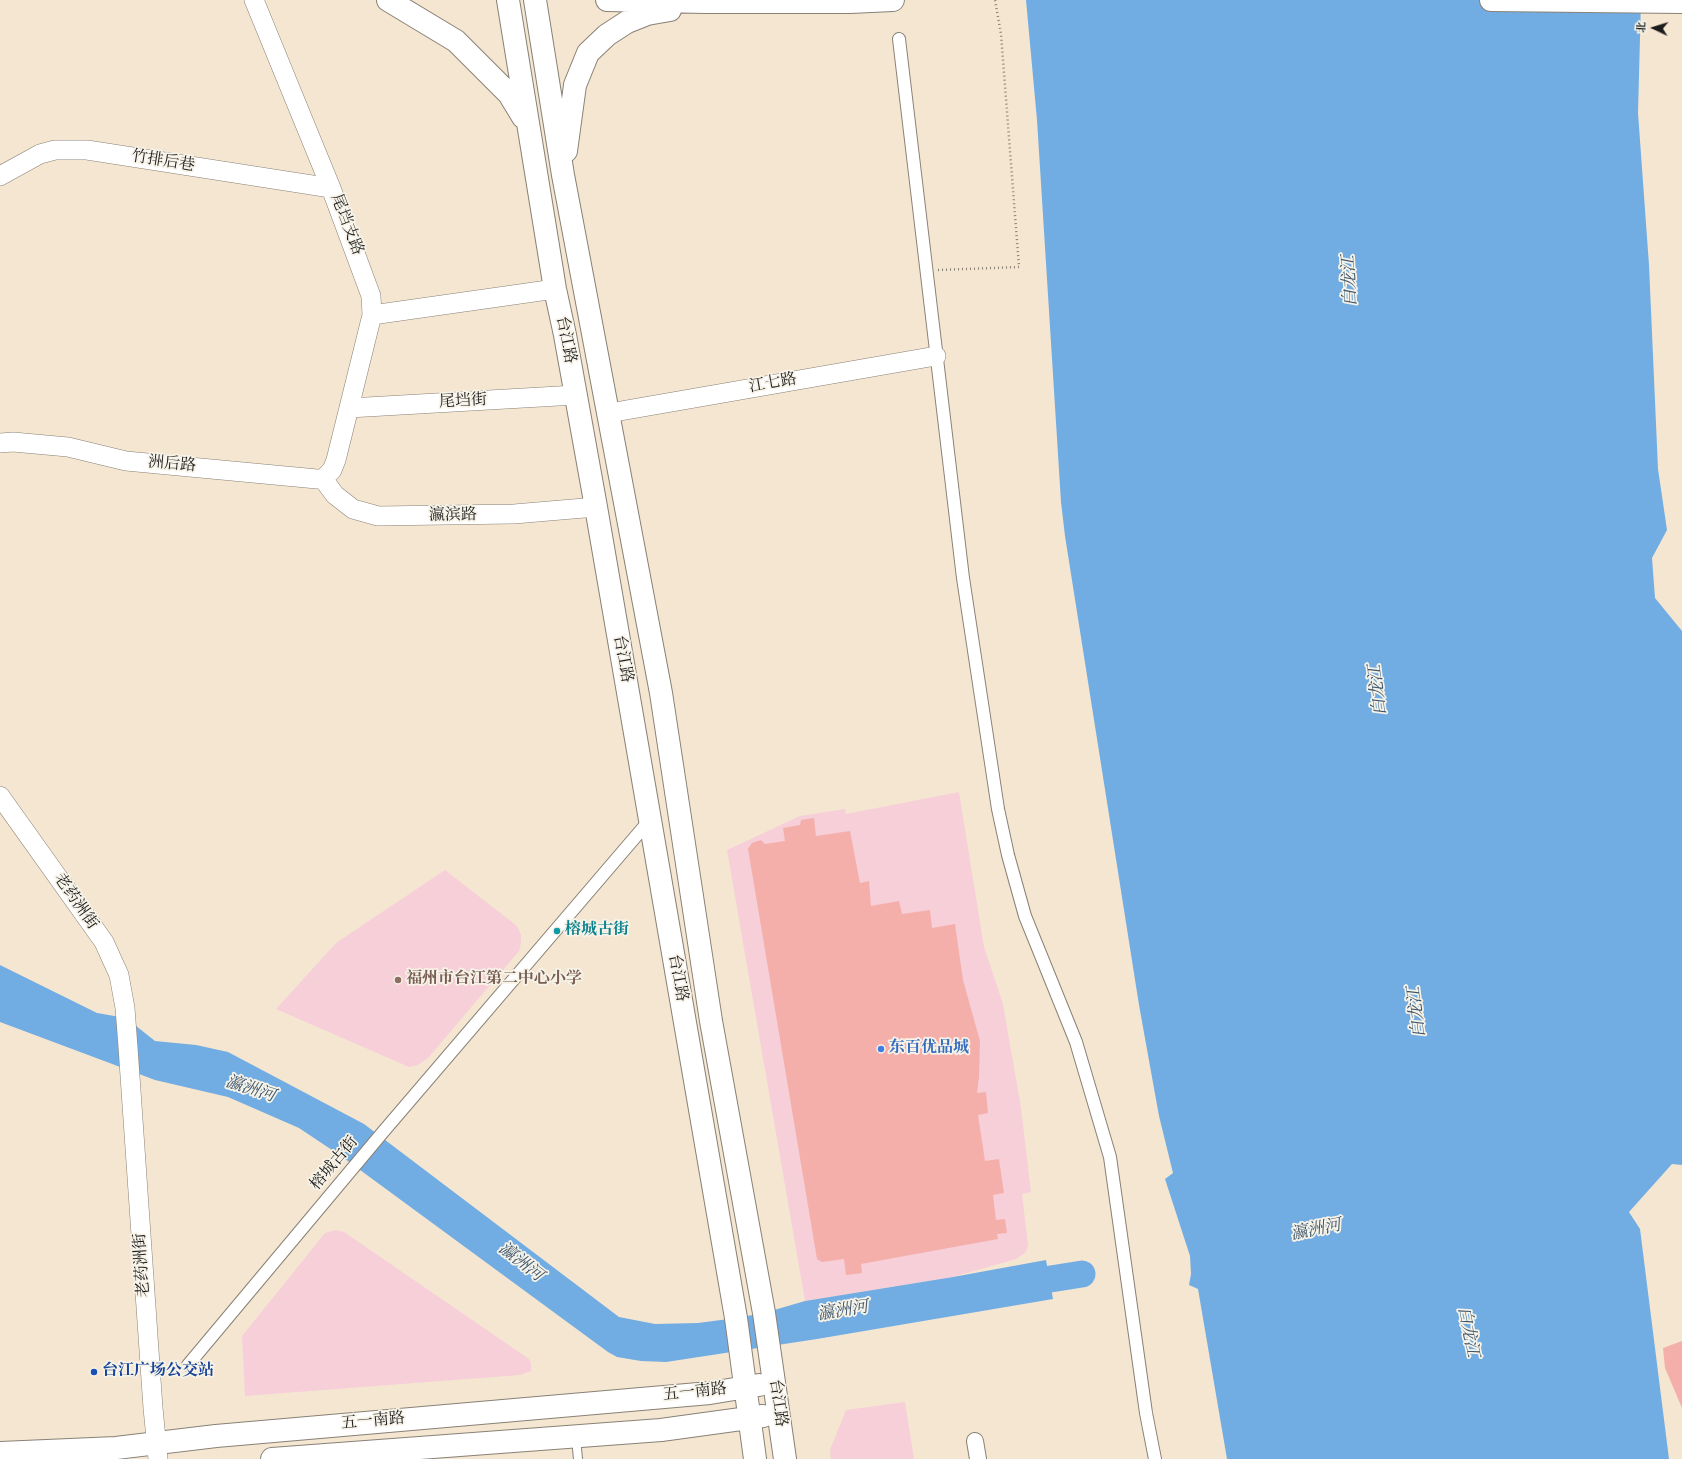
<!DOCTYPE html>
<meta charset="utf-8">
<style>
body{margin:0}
#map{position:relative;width:1682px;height:1459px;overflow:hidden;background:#f5e6d1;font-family:"IM FELL English","Noto Serif SC",serif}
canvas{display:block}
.north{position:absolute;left:1634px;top:8px;width:40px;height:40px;-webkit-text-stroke:3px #f7f3e8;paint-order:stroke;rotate:274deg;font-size:11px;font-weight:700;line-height:16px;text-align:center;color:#1c1c1c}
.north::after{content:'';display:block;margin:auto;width:14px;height:18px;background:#1c1c1c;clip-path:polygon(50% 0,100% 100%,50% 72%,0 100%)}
</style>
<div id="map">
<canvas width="1682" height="1459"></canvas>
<div class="north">北</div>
</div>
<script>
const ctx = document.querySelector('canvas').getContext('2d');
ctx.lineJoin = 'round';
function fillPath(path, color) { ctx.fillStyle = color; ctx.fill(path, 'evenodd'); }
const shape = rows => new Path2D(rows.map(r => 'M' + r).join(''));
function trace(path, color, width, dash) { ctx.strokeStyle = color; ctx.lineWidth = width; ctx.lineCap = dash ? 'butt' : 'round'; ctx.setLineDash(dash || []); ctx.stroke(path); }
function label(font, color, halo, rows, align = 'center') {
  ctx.font = font + ' "IM FELL English","Noto Serif SC",serif'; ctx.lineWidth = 3.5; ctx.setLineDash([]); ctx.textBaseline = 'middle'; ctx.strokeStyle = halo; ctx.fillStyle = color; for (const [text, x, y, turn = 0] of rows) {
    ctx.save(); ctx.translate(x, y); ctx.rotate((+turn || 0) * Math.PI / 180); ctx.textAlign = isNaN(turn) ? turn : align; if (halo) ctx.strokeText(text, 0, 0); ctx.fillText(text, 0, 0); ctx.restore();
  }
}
const built = shape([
 [959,792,984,947,1003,1004,1021,1108,1031,1192,1022,1194,1028,1245,1026,1252,1016,1259,953,1277,805,1301,727,850,800,816,845,809,846,814],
 [445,870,517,926,521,935,521,943,519,951,428,1058,418,1065,409,1067,276,1009,336,943],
 [336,1230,344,1232,529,1359,531,1363,531,1371,520,1375,245,1396,242,1336,325,1233],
 [905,1402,914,1459,831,1459,830,1450,846,1410]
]);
const water = shape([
 [1026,0,1641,0,1638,113,1649,265,1658,469,1667,530,1652,558,1655,598,1682,631,1682,1165,1672,1164,1629,1212,1640,1229,1669,1459,1227,1459,1198,1289,1189,1285,1191,1274,1190,1256,1165,1179,1173,1173,1159,1116,1139,1005,1065,536,1061,502,1037,120],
 [0,965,97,1013,126,1018,155,1041,196,1045,228,1052,364,1124,619,1317,655,1324,698,1323,736,1318,764,1313,805,1301,953,1277,1046,1260,1053,1299,817,1339,666,1362,641,1361,617,1357,608,1352,341,1156,299,1128,228,1097,155,1080,0,1022]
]);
const river = shape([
 [1013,1285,1082,1274]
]);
const building = shape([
 [814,818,816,836,850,831,860,883,869,881,871,906,899,901,902,914,930,910,932,928,955,924,963,980,980,1041,979,1077,977,1093,986,1092,988,1113,978,1115,985,1161,999,1159,1004,1193,993,1195,996,1220,1005,1219,1007,1233,997,1234,998,1239,861,1264,862,1273,846,1275,844,1259,822,1262,817,1259,748,849,752,843,761,840,765,844,785,841,783,828,800,825,801,820],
 [1682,1341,1682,1408,1665,1368,1663,1348]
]);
const path = shape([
 [938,270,1019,267,1001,34,995,0]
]);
const service = shape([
 [576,1438,578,1459]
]);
const pedestrian = shape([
 [899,39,963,578,998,809,1008,855,1025,916,1076,1042,1110,1157,1146,1413,1155,1459],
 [188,1365,383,1132,649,821]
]);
const minor = shape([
 [975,1441,978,1459]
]);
const tertiary = shape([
 [0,176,40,154,55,150,87,150,331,188],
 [372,315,555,289],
 [349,408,576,395],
 [609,413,936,356],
 [0,443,13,442,68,447,126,461,317,479,323,479,332,470,336,460,372,315,371,296,331,188,254,0],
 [323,479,335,495,353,509,378,516,514,514,596,507],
 [0,796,104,942,119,975,125,1008,128,1047,153,1408,158,1459]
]);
const primary = shape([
 [388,0,456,41,509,94,523,117],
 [508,0,555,289,565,335,596,507,736,1318,755,1459],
 [535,0,563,175,661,693,711,1021,764,1313,785,1459],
 [607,0,706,2,850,2,893,0],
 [1491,0,1682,2],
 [566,151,575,85,588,53,607,35,627,22,647,14,670,10],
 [0,1453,116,1448,216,1436,710,1393,759,1385],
 [272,1459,661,1430,763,1416]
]);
const markers = [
 [557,931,4,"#0f9aa8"],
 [398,980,4,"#8d6e63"],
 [881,1049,4,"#3f7fe0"],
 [94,1372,4,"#1a4fb4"]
];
const streetNames = [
 ["竹排后巷",163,162,9],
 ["尾垱支路",346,225,69],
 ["台江路",565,340,79],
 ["江七路",773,384,-10],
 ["尾垱街",463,402,-3],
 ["洲后路",172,465,5],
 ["瀛滨路",453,516,-1],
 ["台江路",622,659,80],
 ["老药洲街",75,902,55],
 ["台江路",677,978,80],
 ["榕城古街",335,1164,-50],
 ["老药洲街",143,1265,-94],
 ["五一南路",695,1393,-6],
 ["台江路",777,1403,82],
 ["五一南路",373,1422,-5]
];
const cultureNames = [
 ["榕城古街",565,931]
];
const educationNames = [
 ["福州市台江第二中心小学",406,980]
];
const shopNames = [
 ["东百优品城",889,1049]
];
const transitNames = [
 ["台江广场公交站",102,1372]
];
const waterNames = [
 ["白龙江",1351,281,-93],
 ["白龙江",1379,690,-97],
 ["白龙江",1418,1012,-97],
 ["瀛洲河",250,1090,18],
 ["瀛洲河",1316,1231,-11],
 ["瀛洲河",520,1263,38],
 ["瀛洲河",843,1312,-9],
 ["白龙江",1467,1332,79]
];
fillPath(built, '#f6cfd9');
fillPath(water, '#71ade3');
trace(river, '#71ade3', 27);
fillPath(building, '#f5afab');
trace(service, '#888176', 10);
trace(pedestrian, '#888176', 14);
trace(minor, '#888176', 18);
trace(tertiary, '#888176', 20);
trace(primary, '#888176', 24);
trace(path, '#888176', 2.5, [1, 3]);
trace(service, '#fff', 8);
trace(pedestrian, '#fff', 12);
trace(minor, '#fff', 16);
trace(tertiary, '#fff', 19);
trace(primary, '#fff', 22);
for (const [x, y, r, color] of markers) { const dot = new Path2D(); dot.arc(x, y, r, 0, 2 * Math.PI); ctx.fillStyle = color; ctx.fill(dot); trace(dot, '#f7f3e8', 1.5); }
label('16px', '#1c1c1c', '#f7f3e8', streetNames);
label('bold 16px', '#0d838f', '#f7f3e8', cultureNames, 'left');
label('bold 16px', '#785e54', '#f7f3e8', educationNames, 'left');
label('bold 16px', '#366cbe', '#f7f3e8', shopNames, 'left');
label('bold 16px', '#164399', '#f7f3e8', transitNames, 'left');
label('italic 17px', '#3e566c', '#f7f3e8', waterNames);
</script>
